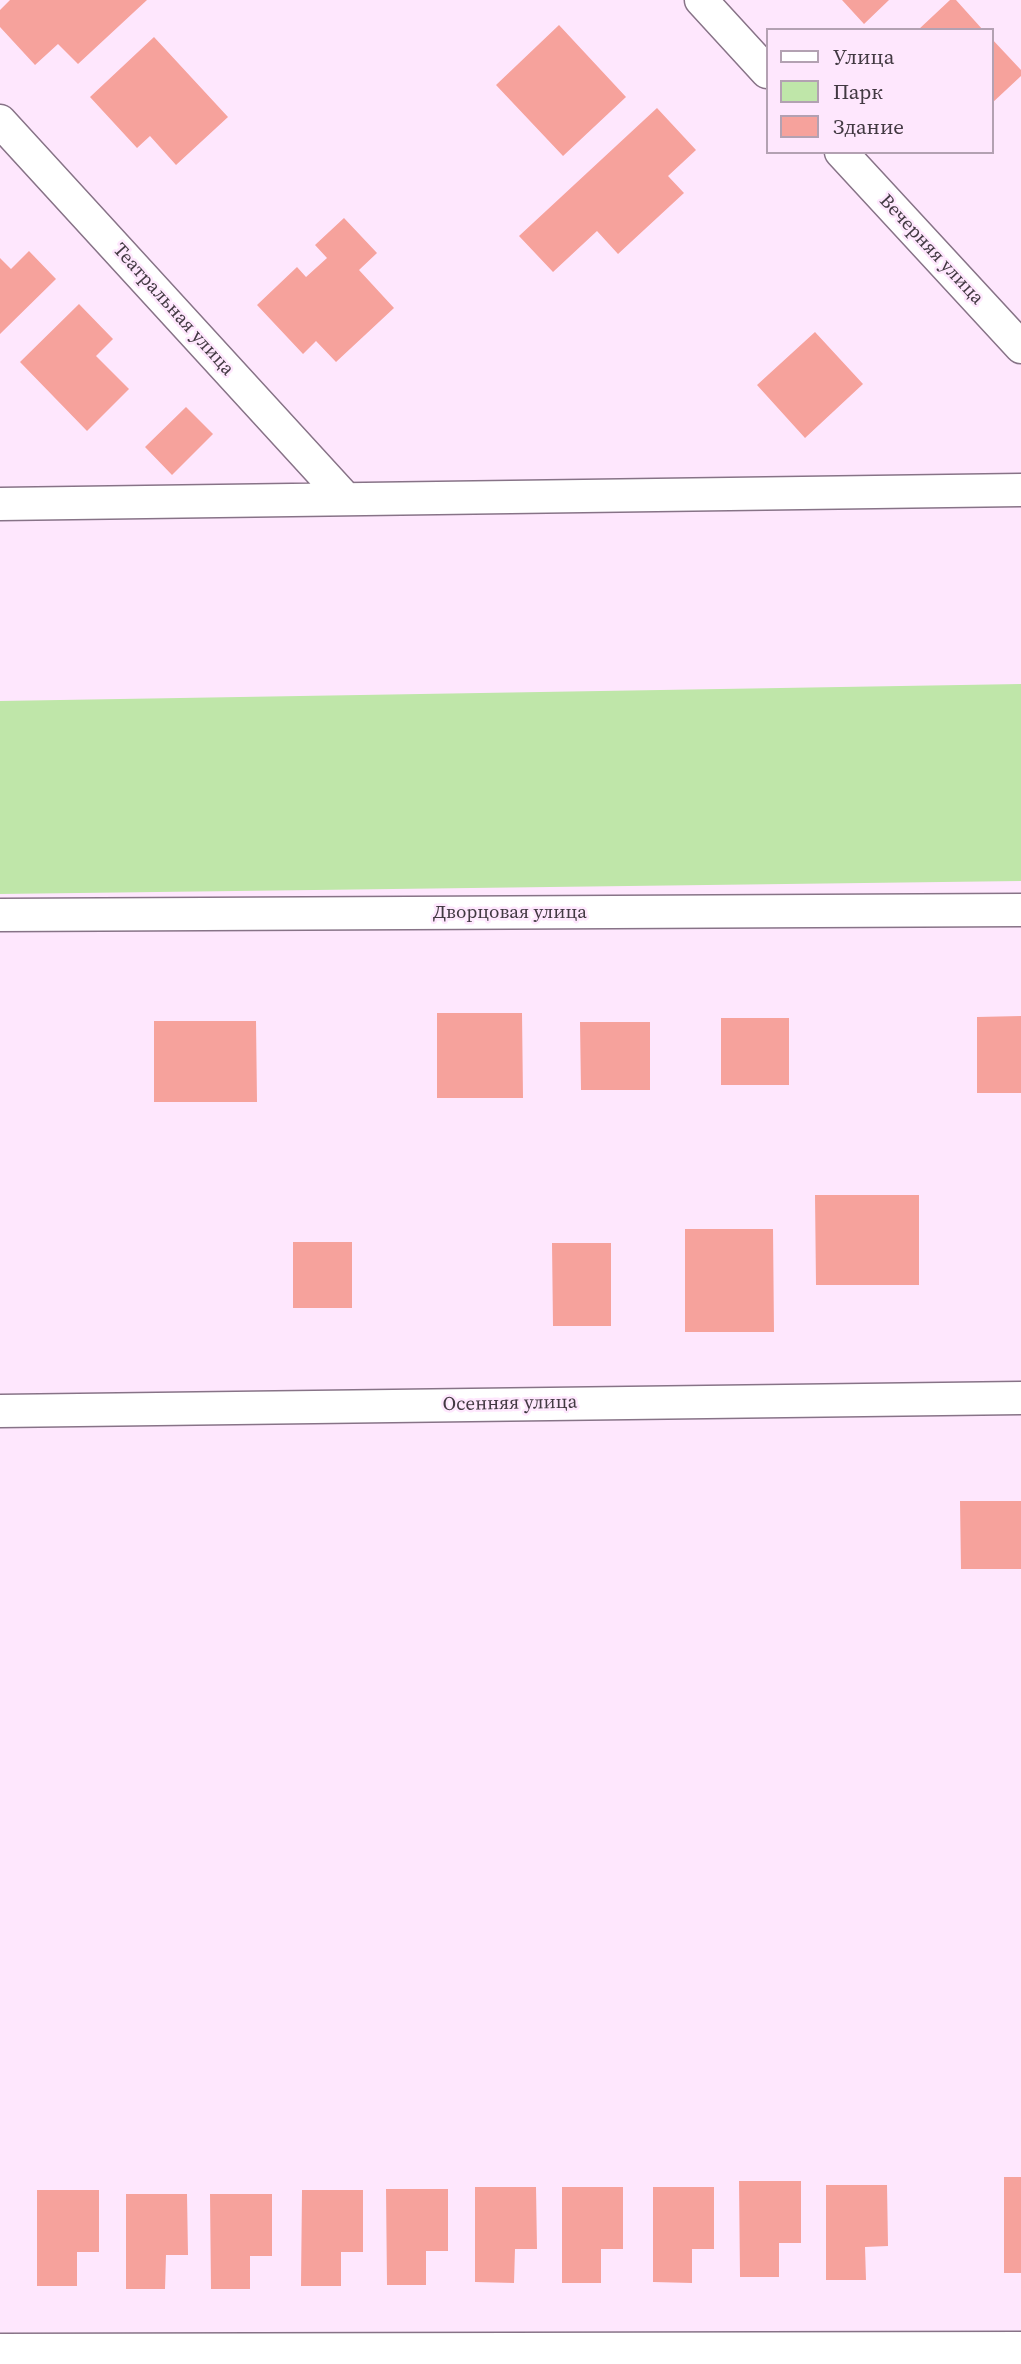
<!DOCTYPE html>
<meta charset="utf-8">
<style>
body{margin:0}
#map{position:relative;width:1021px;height:2364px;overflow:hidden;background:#fee7fd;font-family:"Source Serif 4",serif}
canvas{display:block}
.legend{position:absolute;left:766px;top:28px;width:228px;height:126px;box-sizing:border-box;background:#fee7fd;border:2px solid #b3a1b2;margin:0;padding:9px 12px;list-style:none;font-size:21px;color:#423942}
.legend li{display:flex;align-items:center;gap:14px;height:35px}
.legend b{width:35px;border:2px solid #b3a1b2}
</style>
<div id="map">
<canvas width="1021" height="2364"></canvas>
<ul class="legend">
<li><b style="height:9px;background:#fff"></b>Улица</li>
<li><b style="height:19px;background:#bfe6a9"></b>Парк</li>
<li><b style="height:19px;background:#f6a29c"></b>Здание</li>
</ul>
</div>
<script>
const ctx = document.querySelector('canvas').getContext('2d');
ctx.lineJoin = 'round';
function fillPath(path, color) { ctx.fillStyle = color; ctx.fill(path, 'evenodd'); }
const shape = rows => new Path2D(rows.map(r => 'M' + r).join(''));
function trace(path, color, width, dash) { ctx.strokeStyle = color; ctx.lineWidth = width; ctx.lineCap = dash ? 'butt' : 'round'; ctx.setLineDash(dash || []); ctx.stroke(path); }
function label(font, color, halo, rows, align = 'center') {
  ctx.font = font + ' "Source Serif 4",serif'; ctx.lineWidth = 5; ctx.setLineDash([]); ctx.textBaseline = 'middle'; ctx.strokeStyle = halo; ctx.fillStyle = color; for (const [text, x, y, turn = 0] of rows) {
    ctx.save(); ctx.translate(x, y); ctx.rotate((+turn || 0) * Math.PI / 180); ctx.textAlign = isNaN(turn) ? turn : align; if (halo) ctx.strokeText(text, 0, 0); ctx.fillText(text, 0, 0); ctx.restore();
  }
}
const green = shape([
 [1021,684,1021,881,0,894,0,701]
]);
const building = shape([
 [10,0,147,0,78,64,58,44,35,65,0,27,0,10],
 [842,0,889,0,864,24],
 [950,0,956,0,983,30,918,30],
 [559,25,626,97,563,156,496,85],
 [154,37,228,117,176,165,150,136,137,148,90,97],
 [991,38,1021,70,1021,76,991,104],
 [657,108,696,150,668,176,684,193,618,254,597,231,553,272,519,236],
 [344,218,377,253,359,270,394,308,336,362,316,341,303,354,257,305,297,267,306,277,327,258,315,245],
 [29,251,56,279,0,334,0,258,11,269],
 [79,304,113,339,96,356,129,389,87,431,20,362],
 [815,332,863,384,805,438,757,385],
 [186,407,213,434,172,475,145,447],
 [437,1013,522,1013,523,1098,437,1098],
 [1021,1016,1021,1093,977,1093,977,1017],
 [721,1018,789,1018,789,1085,721,1085],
 [154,1021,256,1021,257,1102,154,1102],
 [580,1022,650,1022,650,1090,581,1090],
 [815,1195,919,1195,919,1285,816,1285],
 [685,1229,773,1229,774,1332,685,1332],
 [293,1242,352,1242,352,1308,293,1308],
 [552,1243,611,1243,611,1326,553,1326],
 [960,1501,1021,1501,1021,1569,961,1569],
 [1004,2177,1021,2177,1021,2273,1004,2273],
 [739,2181,801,2181,801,2243,779,2243,779,2277,740,2277],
 [826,2185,887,2185,888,2246,865,2247,866,2280,826,2280],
 [475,2187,536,2187,537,2249,515,2249,514,2283,475,2282],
 [562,2187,623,2187,623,2249,601,2249,601,2283,562,2283],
 [653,2187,714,2187,714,2249,692,2249,692,2283,653,2282],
 [386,2189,448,2189,448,2251,426,2251,426,2285,387,2285],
 [37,2190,99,2190,99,2252,77,2252,77,2286,37,2286],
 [302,2190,363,2190,363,2252,341,2252,341,2286,301,2286],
 [126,2194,187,2194,188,2255,166,2255,165,2289,126,2289],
 [210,2194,272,2194,272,2256,250,2256,250,2289,211,2289]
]);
const street = shape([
 [701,0,767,72],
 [0,121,346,499],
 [841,152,1021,347],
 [0,504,1021,490],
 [0,915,1021,910],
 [0,1411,1021,1398],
 [0,2350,1021,2348]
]);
const streetNames = [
 ["Вечерняя улица",931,250,47],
 ["Театральная улица",173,310,48],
 ["Дворцовая улица",510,913],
 ["Осенняя улица",510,1404,-1]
];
fillPath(green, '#bfe6a9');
fillPath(building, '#f6a29c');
trace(street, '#877387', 35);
trace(street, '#fff', 32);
label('19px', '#423942', '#fee7fd', streetNames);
</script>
